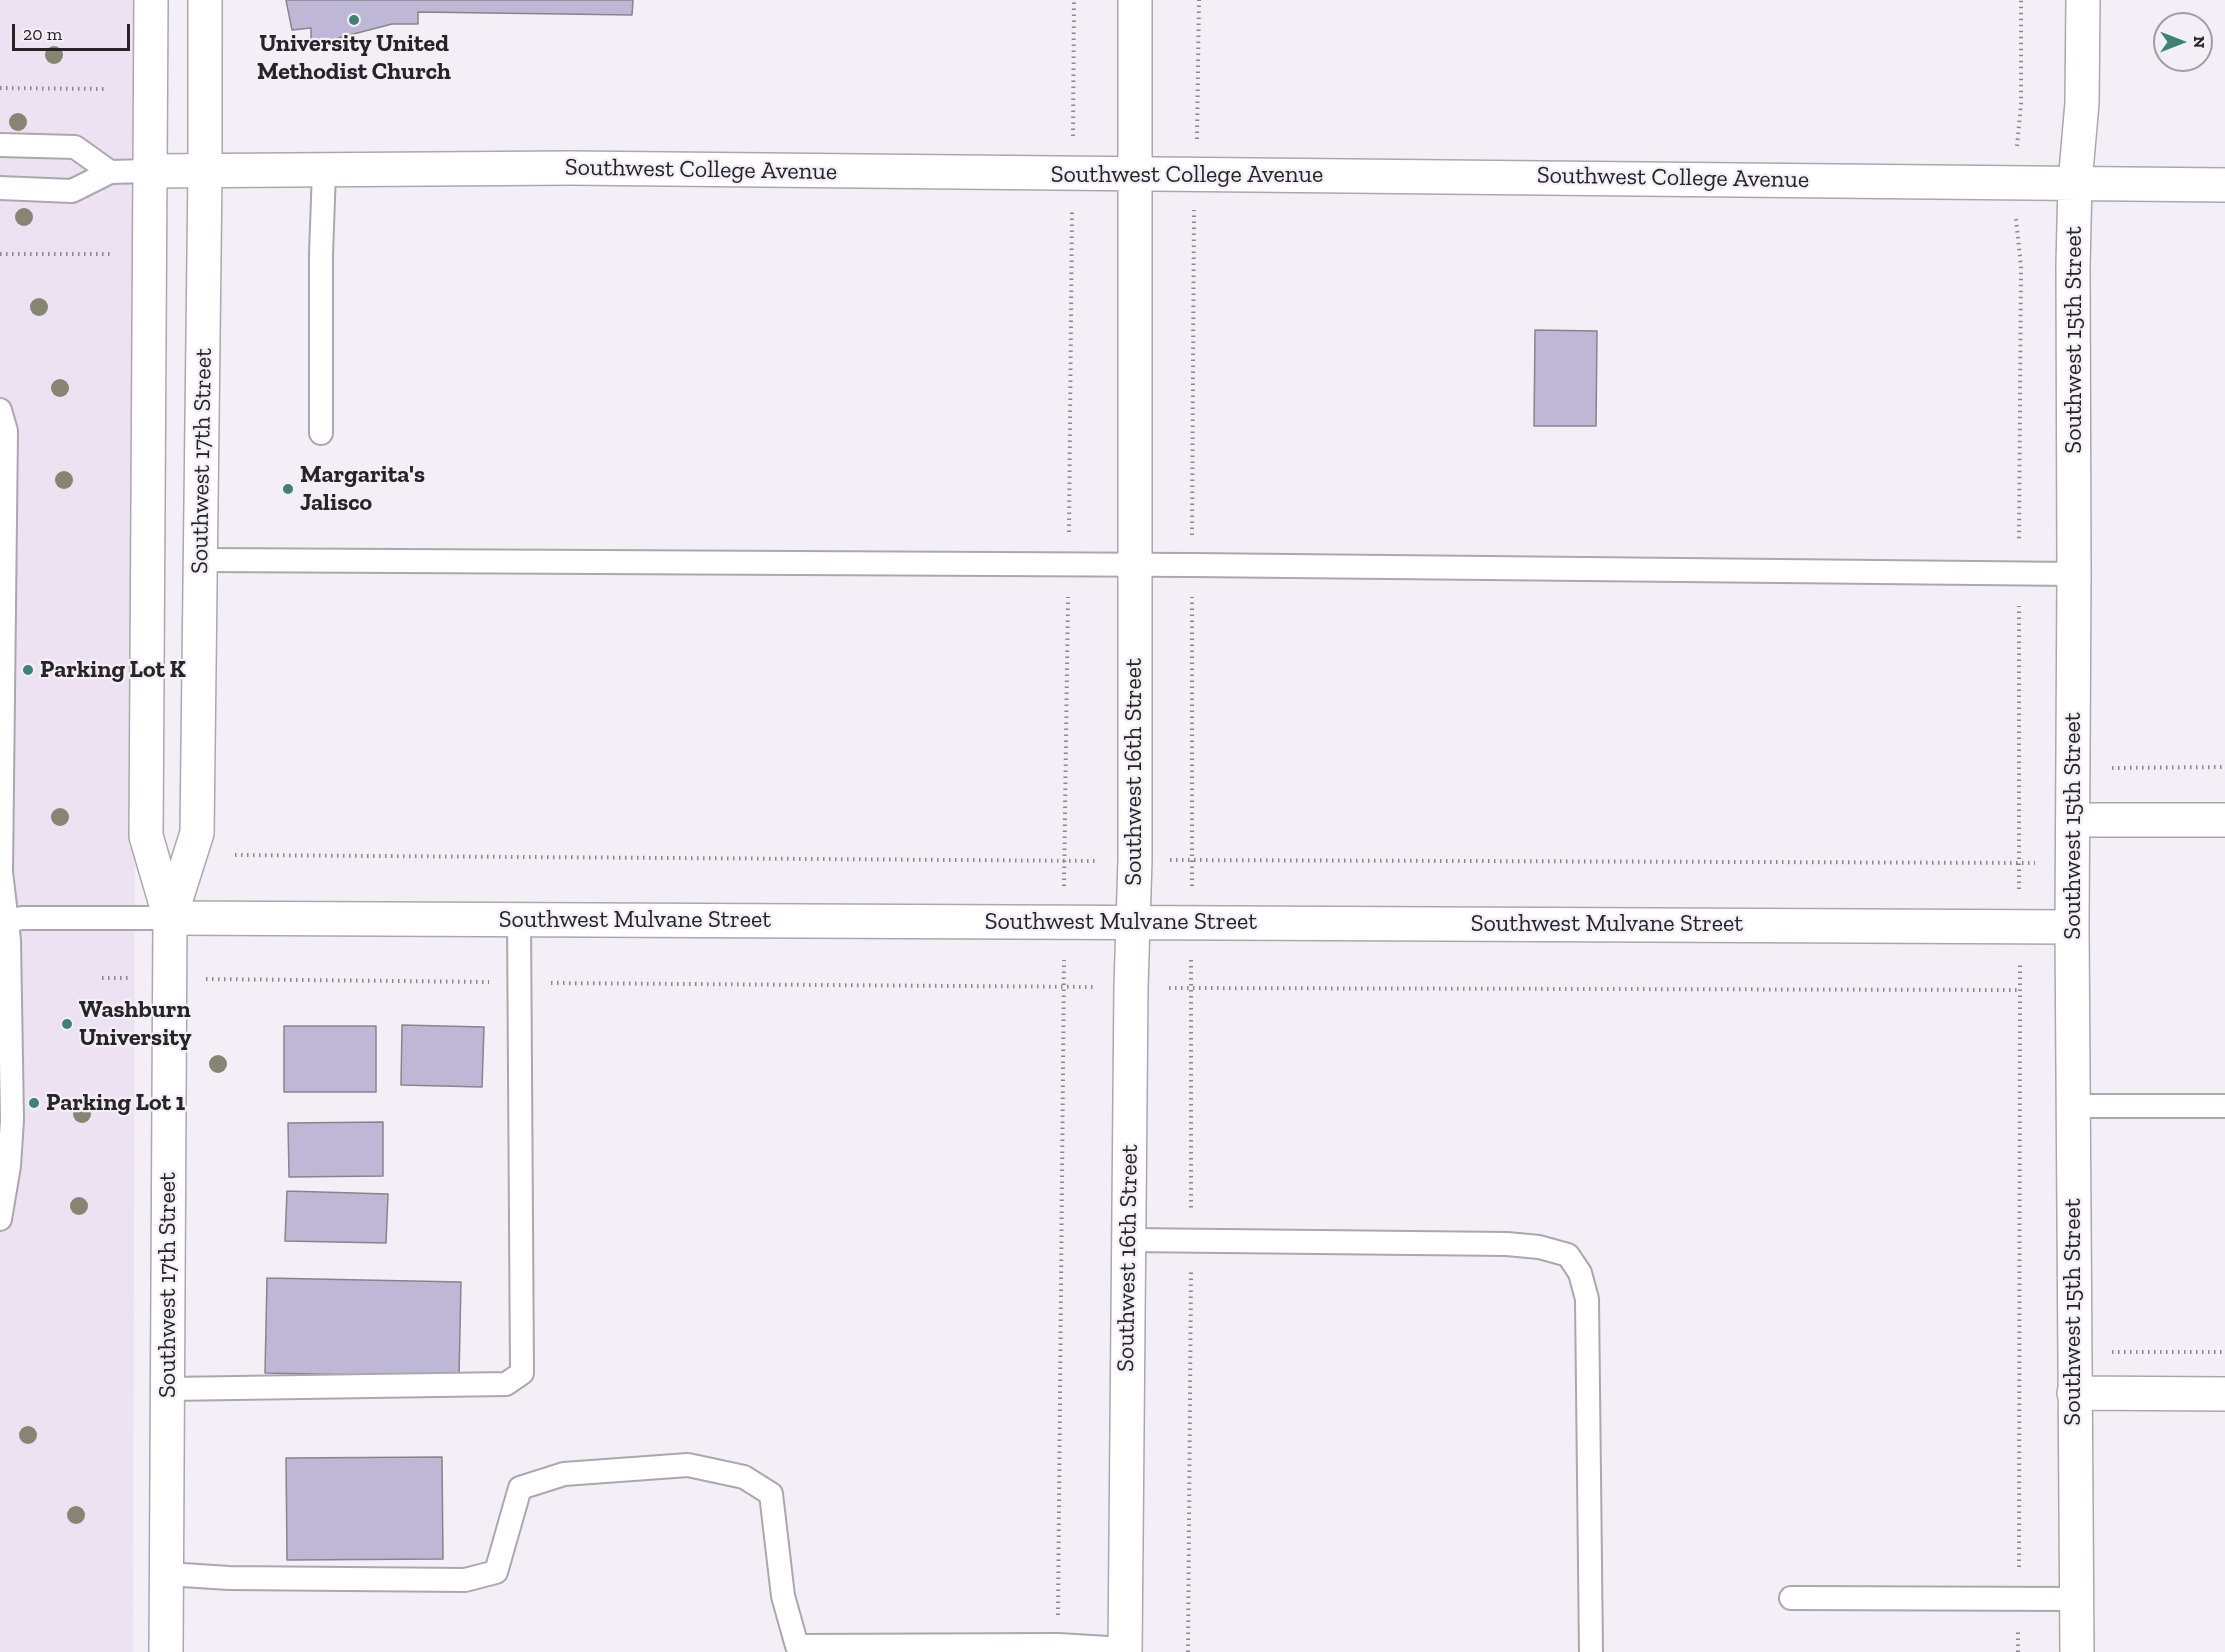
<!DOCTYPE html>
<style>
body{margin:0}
#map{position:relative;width:2225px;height:1652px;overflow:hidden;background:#f4eff7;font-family:"Zilla Slab",serif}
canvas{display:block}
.north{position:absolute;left:2153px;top:12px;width:60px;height:60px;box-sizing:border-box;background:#f4eff7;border:2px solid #a29ea4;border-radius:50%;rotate:90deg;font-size:16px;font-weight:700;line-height:24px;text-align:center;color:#262427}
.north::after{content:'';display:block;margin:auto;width:21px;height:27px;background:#3d8277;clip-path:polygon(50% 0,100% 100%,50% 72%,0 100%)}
.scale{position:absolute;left:12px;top:24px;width:118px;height:27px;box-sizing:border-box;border:3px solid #262427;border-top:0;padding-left:8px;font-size:18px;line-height:21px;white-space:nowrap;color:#262427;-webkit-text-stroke:4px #f4eff7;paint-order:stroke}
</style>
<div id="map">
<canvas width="2225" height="1652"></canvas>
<div class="north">N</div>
<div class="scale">20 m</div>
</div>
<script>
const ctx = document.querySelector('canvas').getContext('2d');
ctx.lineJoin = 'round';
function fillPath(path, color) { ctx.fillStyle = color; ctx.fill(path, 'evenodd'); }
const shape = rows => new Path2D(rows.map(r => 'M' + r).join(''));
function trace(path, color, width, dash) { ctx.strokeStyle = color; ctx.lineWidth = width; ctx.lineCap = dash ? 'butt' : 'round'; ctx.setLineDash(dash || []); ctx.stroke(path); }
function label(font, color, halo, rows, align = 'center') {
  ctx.font = font + ' "Zilla Slab",serif'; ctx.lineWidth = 4.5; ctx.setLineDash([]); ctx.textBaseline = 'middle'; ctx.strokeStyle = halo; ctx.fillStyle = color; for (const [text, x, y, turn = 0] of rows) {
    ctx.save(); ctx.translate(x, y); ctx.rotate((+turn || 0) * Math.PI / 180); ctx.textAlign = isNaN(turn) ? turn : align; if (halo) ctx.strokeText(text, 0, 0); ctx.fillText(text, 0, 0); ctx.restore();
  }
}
const built = shape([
 [0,0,139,0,136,396,133,1652,0,1652]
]);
const building = shape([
 [286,0,633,0,632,15,418,12,418,24,392,24,311,45,311,28,292,30,286,0],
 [1535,330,1597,331,1596,426,1534,426,1535,330],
 [402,1025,484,1027,482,1087,401,1085,402,1025],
 [284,1026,376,1026,376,1092,284,1092,284,1026],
 [383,1122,383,1176,289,1177,288,1123,383,1122],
 [287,1191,388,1194,386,1243,285,1241,287,1191],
 [267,1278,461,1282,459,1377,265,1373,267,1278],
 [442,1457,443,1559,287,1560,286,1458,442,1457]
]);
const path = shape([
 [0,88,105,89],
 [1073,136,1074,0],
 [1197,139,1199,0],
 [2017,146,2021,104,2021,0],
 [2016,219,2021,266,2019,541],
 [0,254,113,254],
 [1069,532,1072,210],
 [1192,535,1194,210],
 [2112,768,2225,767],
 [235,855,1099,861],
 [1170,860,2035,863],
 [1064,886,1068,597],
 [1192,886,1192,597],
 [2019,889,2019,606],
 [1191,960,1191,1210],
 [102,978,132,978],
 [206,979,489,982],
 [551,983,1095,987],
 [1169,988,2020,990],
 [2112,1352,2225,1352],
 [2019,1567,2020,963],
 [1058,1615,1064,960],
 [1188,1652,1191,1272],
 [2018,1652,2018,1629]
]);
const lane = shape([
 [0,145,75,147,110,172],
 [0,188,72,191,110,172,149,171],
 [0,410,6,431,1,872,9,940],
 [321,433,321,254,324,171],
 [201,560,1192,565,2074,574],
 [7,921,22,918,170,918],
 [0,940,9,940,12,1120,9,1166,0,1219],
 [2072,1106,2225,1106],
 [1128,1240,1507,1244,1539,1247,1568,1255,1580,1273,1587,1299,1591,1652],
 [168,1389,506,1384,522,1373,519,919],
 [167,1574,229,1578,465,1580,496,1572,520,1488,564,1474,688,1465,744,1477,771,1494,783,1596,797,1646,1058,1645,1125,1649],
 [1791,1598,2076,1599]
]);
const street = shape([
 [149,171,570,168,2225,185],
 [2073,820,2225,820],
 [170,918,2072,927],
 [2074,1393,2225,1394],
 [1125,1652,1131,987,1135,860,1135,0],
 [2077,1652,2072,927,2074,574,2073,265,2075,183,2082,103,2083,0]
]);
const secondary = shape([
 [151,0,146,836,170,918],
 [166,1652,170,918,197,833,205,172,205,0]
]);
const trees = [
 [54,55],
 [18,122],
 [24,217],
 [39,307],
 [60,388],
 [64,480],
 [60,817],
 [218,1064],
 [82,1114],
 [79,1206],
 [28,1435],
 [76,1515]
];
const markers = [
 [354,20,6,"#3d8277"],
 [288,489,6,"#3d8277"],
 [28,670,6,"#3d8277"],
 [67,1024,6,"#3d8277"],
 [34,1103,6,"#3d8277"]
];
const poiNames = [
 ["University United",354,44,"center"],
 ["Methodist Church",354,72,"center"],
 ["Margarita's",300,475],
 ["Jalisco",300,503],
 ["Parking Lot K",40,670],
 ["Washburn",79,1010],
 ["University",79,1038],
 ["Parking Lot 1",46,1103]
];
const streetNames = [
 ["Southwest College Avenue",701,170,1],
 ["Southwest College Avenue",1187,175],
 ["Southwest College Avenue",1673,178,1],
 ["Southwest 15th Street",2074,340,-90],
 ["Southwest 17th Street",202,461,-89],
 ["Southwest 16th Street",1134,772,-90],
 ["Southwest 15th Street",2073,826,-90],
 ["Southwest Mulvane Street",635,920],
 ["Southwest Mulvane Street",1121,922],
 ["Southwest Mulvane Street",1607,924],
 ["Southwest 16th Street",1128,1258,-89],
 ["Southwest 17th Street",168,1285,-90],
 ["Southwest 15th Street",2073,1312,-90]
];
fillPath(built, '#ece2f1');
fillPath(building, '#beb7d6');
trace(building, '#86858d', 1.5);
trace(lane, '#aca7ae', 26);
trace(street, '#aca7ae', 36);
trace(secondary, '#aca7ae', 36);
trace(path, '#8a878c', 4, [1.5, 4.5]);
trace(lane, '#fff', 22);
trace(street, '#fff', 33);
trace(secondary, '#fff', 33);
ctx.fillStyle = '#858572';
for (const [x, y] of trees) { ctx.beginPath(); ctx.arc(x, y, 9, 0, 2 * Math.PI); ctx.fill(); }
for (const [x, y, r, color] of markers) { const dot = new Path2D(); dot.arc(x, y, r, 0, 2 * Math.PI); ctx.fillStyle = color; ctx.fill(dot); trace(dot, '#f4eff7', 2); }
label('bold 24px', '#262427', '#f4eff7', poiNames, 'left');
label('24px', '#262427', '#f4eff7', streetNames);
</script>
